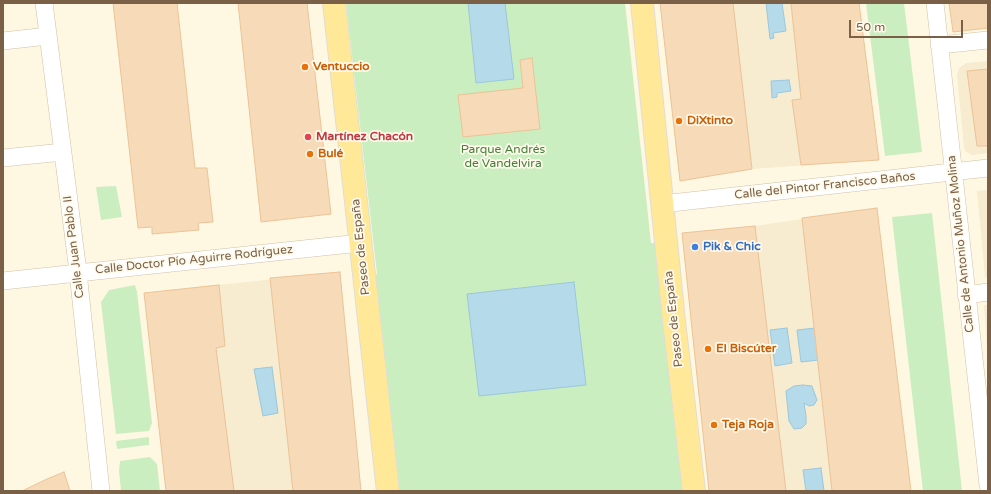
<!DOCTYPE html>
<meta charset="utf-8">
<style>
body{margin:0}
#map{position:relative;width:991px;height:494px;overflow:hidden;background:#fef8e3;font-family:"Varela Round",sans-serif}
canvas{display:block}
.frame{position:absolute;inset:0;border:4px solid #796046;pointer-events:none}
.scale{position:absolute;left:849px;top:20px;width:114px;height:18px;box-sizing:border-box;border:2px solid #796046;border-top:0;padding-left:5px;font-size:12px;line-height:14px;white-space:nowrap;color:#796046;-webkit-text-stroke:3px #fffaeb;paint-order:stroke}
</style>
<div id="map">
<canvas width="991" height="494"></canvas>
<div class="frame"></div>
<div class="scale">50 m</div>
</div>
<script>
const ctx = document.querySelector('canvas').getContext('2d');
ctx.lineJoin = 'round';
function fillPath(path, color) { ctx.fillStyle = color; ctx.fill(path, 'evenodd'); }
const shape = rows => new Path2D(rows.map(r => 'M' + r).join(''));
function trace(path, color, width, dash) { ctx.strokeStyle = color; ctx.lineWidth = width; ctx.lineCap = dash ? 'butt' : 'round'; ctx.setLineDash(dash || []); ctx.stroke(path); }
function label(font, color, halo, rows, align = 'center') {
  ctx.font = font + ' "Varela Round",sans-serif'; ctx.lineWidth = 3.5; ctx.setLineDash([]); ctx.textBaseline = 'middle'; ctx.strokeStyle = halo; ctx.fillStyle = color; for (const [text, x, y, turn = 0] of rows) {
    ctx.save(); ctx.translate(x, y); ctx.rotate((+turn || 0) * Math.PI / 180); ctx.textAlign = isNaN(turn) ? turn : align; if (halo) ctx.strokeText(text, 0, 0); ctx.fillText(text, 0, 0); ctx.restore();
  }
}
const residential = shape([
 [660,3,859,3,879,160,752,169,680,181],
 [988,61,988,153,972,155,965,151,964,147,957,75,959,68,966,63],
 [988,190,988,277,985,277,977,191],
 [877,208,911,491,710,491,686,233,755,226],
 [340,272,359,491,166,491,144,293],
 [984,305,988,305,988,363]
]);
const green = shape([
 [346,3,625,3,651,243,656,243,684,491,398,491,375,275,377,274],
 [866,3,904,3,922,152,885,156],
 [116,186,122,217,101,220,96,187],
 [932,213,962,491,923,491,892,217],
 [135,285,137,292,152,423,149,431,116,434,101,302,109,290],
 [149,437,149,445,117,449,116,441],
 [150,457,157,464,160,491,121,491,119,471,120,461]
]);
const water = shape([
 [468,3,505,3,514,79,476,83,468,3],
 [766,3,782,3,786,31,773,33,774,38,770,39,766,3],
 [789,80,791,91,777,93,777,97,772,98,771,81,789,80],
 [574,282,586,385,479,396,467,294,574,282],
 [787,328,792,363,775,366,770,330,787,328],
 [815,328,819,360,801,362,797,330,815,328],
 [272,367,278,413,263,416,254,369,272,367],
 [803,385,812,386,817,400,814,405,809,406,804,403,806,416,806,424,802,428,794,429,789,421,786,391,794,386,803,385],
 [821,468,824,491,806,491,803,470,821,468]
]);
const building = shape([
 [113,3,177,3,195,168,207,168,213,222,198,223,199,230,152,234,152,227,138,228,113,3],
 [238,3,307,3,331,214,261,222,238,3],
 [660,3,733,3,752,169,680,181,660,3],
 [791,3,859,3,879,160,801,165,792,100,801,99,791,3],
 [949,3,988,3,988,28,953,32,949,3],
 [532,58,540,129,463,137,458,95,523,88,520,60,532,58],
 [988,69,988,146,977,146,967,71,988,69],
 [877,208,911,491,832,491,802,218,877,208],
 [755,226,786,491,709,491,682,233,755,226],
 [340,272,361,491,293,491,270,278,340,272],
 [219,285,225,346,216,348,234,491,166,491,144,293,219,285],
 [64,472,70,491,22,491,47,479,64,472]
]);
const street = shape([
 [44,3,78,272,101,491],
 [935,3,988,485],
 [3,41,48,36],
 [939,45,988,40],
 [3,158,63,152],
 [662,204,988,168],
 [3,281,360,243],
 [966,295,988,292]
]);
const primary = shape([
 [334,3,388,491],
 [642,3,674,321,694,491]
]);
const markers = [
 [305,67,4,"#e8710a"],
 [679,121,4,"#e8710a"],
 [308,137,4,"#e0444e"],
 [310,154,4,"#e8710a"],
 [695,247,4,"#3f7fe0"],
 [708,349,4,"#e8710a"],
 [714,425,4,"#e8710a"]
];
const foodNames = [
 ["Ventuccio",313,67],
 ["DiXtinto",687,121],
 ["Bulé",318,154],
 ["El Biscúter",716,349],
 ["Teja Roja",722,425]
];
const healthNames = [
 ["Martínez Chacón",316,137]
];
const parkNames = [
 ["Parque Andrés",503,150],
 ["de Vandelvira",503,164]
];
const streetNames = [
 ["Calle del Pintor Francisco Baños",825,186,-6],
 ["Calle de Antonio Muñoz Molina",961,244,-96],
 ["Calle Juan Pablo II",74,247,-97],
 ["Paseo de España",361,247,-96],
 ["Calle Doctor Pío Aguirre Rodríguez",194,260,-6],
 ["Paseo de España",674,319,-96]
];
const shopNames = [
 ["Pik & Chic",703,247]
];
fillPath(residential, '#f7ebd0');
fillPath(green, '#cbeec0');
fillPath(water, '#b5daea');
trace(water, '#9ac8dd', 1);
fillPath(building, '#f7dab7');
trace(building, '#ebc396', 1);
trace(street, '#d1c0a8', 18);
trace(primary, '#e2dcd6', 24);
trace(street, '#fff', 17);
trace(primary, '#ffe999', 22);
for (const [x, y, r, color] of markers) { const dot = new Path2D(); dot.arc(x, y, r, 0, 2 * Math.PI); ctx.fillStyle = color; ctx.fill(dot); trace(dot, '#fffaeb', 1.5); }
label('bold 12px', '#c56008', '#fffaeb', foodNames, 'left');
label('bold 12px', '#be3a42', '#fffaeb', healthNames, 'left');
label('12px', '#46813c', '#fffaeb', parkNames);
label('12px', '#796046', '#fffaeb', streetNames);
label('bold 12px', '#366cbe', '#fffaeb', shopNames, 'left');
</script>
